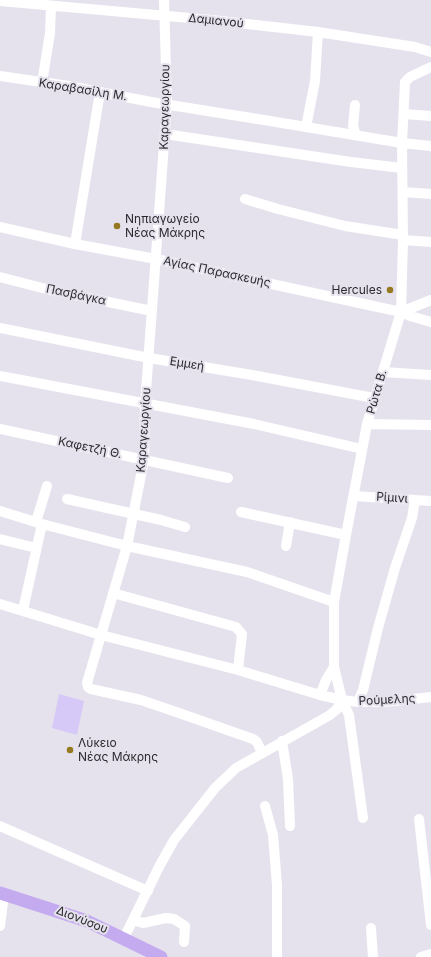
<!DOCTYPE html>
<meta charset="utf-8">
<style>
body{margin:0}
canvas{display:block;background:#e5e2ed}
</style>
<canvas width="431" height="957"></canvas>
<script>
const ctx = document.querySelector('canvas').getContext('2d');
ctx.lineJoin = 'round';
function fillPath(path, color) { ctx.fillStyle = color; ctx.fill(path, 'evenodd'); }
const shape = rows => new Path2D(rows.map(r => 'M' + r).join(''));
function trace(path, color, width, dash) { ctx.strokeStyle = color; ctx.lineWidth = width; ctx.lineCap = dash ? 'butt' : 'round'; ctx.setLineDash(dash || []); ctx.stroke(path); }
function label(font, color, halo, rows, align = 'center') {
  ctx.font = font + ' Inter,sans-serif'; ctx.lineWidth = 4; ctx.setLineDash([]); ctx.textBaseline = 'middle'; ctx.strokeStyle = halo; ctx.fillStyle = color; for (const [text, x, y, turn = 0] of rows) {
    ctx.save(); ctx.translate(x, y); ctx.rotate((+turn || 0) * Math.PI / 180); ctx.textAlign = isNaN(turn) ? turn : align; if (halo) ctx.strokeText(text, 0, 0); ctx.fillText(text, 0, 0); ctx.restore();
  }
}
const green = shape([
 [59,694,84,701,77,735,52,728]
]);
const minor = shape([
 [164,0,167,103,145,405,144,460,127,546,87,683,88,687,91,689,141,700,179,713,253,739,257,742,262,753],
 [0,1,212,20,318,32,415,47,431,52],
 [0,76,69,86,151,102,264,120,402,143,431,146],
 [42,83,50,33,51,6],
 [355,105,353,126,356,135],
 [404,114,431,116],
 [306,127,315,81,318,32],
 [165,134,351,162,402,168],
 [403,192,431,194],
 [245,199,278,209,345,226,403,235],
 [0,227,75,244,156,259,401,312,431,300],
 [403,240,431,242],
 [75,244,100,92],
 [0,277,50,290,152,311],
 [401,312,410,316,431,322],
 [0,328,149,358,252,375,374,398],
 [383,372,431,375],
 [0,376,254,424,362,449],
 [367,424,431,425],
 [0,429,228,478],
 [354,496,431,501],
 [67,499,161,520,185,527],
 [0,511,42,524,127,546,247,572,334,602],
 [241,512,346,535],
 [36,522,47,486],
 [0,539,36,548],
 [286,546,290,522],
 [113,593,236,627,242,634,238,670],
 [0,604,101,635,238,670,320,695,342,700,358,702,385,702,431,697],
 [23,610,42,524],
 [320,695,326,680,334,667],
 [358,702,363,690,378,628,395,568,412,518,415,500],
 [282,741,288,779,290,826],
 [265,806,273,835,277,885,277,957],
 [363,818,349,715,342,700,334,667,334,602,346,535,367,424,401,312,403,240,402,143,405,82,410,77,431,67],
 [419,819,431,925],
 [0,826,148,891],
 [133,920,143,923,166,918,174,919,185,926,184,942],
 [0,926,4,894],
 [371,928,373,957],
 [124,938,160,865,174,840,215,788,236,768,330,715,337,709,342,700],
 [421,957,431,954]
]);
const major = shape([
 [0,893,87,921,161,957]
]);
const markers = [
 [117,226,4,"#95781f"],
 [390,290,4,"#95781f"],
 [70,750,4,"#95781f"]
];
const streetNames = [
 ["Δαμιανού",216,21,6],
 ["Καραβασίλη Μ.",83,90,9],
 ["Καραγεωργίου",165,107,-89],
 ["Αγίας Παρασκευής",217,272,12],
 ["Πασβάγκα",76,295,12],
 ["Εμμεή",187,364,9],
 ["Ρώτα Β.",377,392,-74],
 ["Καραγεωργίου",144,430,-86],
 ["Καφετζή Θ.",90,448,12],
 ["Ρίμινι",392,498,4],
 ["Ρούμελης",387,700,-3],
 ["Διονύσου",82,920,22]
];
const poiNames = [
 ["Νηπιαγωγείο",125,219],
 ["Νέας Μάκρης",125,233],
 ["Hercules",382,290,"right"],
 ["Λύκειο",78,743],
 ["Νέας Μάκρης",78,757]
];
fillPath(green, '#d7c9f7');
trace(minor, '#fff', 10);
trace(major, '#c4aaef', 13);
for (const [x, y, r, color] of markers) { const dot = new Path2D(); dot.arc(x, y, r, 0, 2 * Math.PI); ctx.fillStyle = color; ctx.fill(dot); trace(dot, '#e5e2ed', 1.5); }
label('12px', '#2b2a2e', '#e5e2ed', streetNames);
label('12px', '#2b2a2e', '#e5e2ed', poiNames, 'left');
</script>
